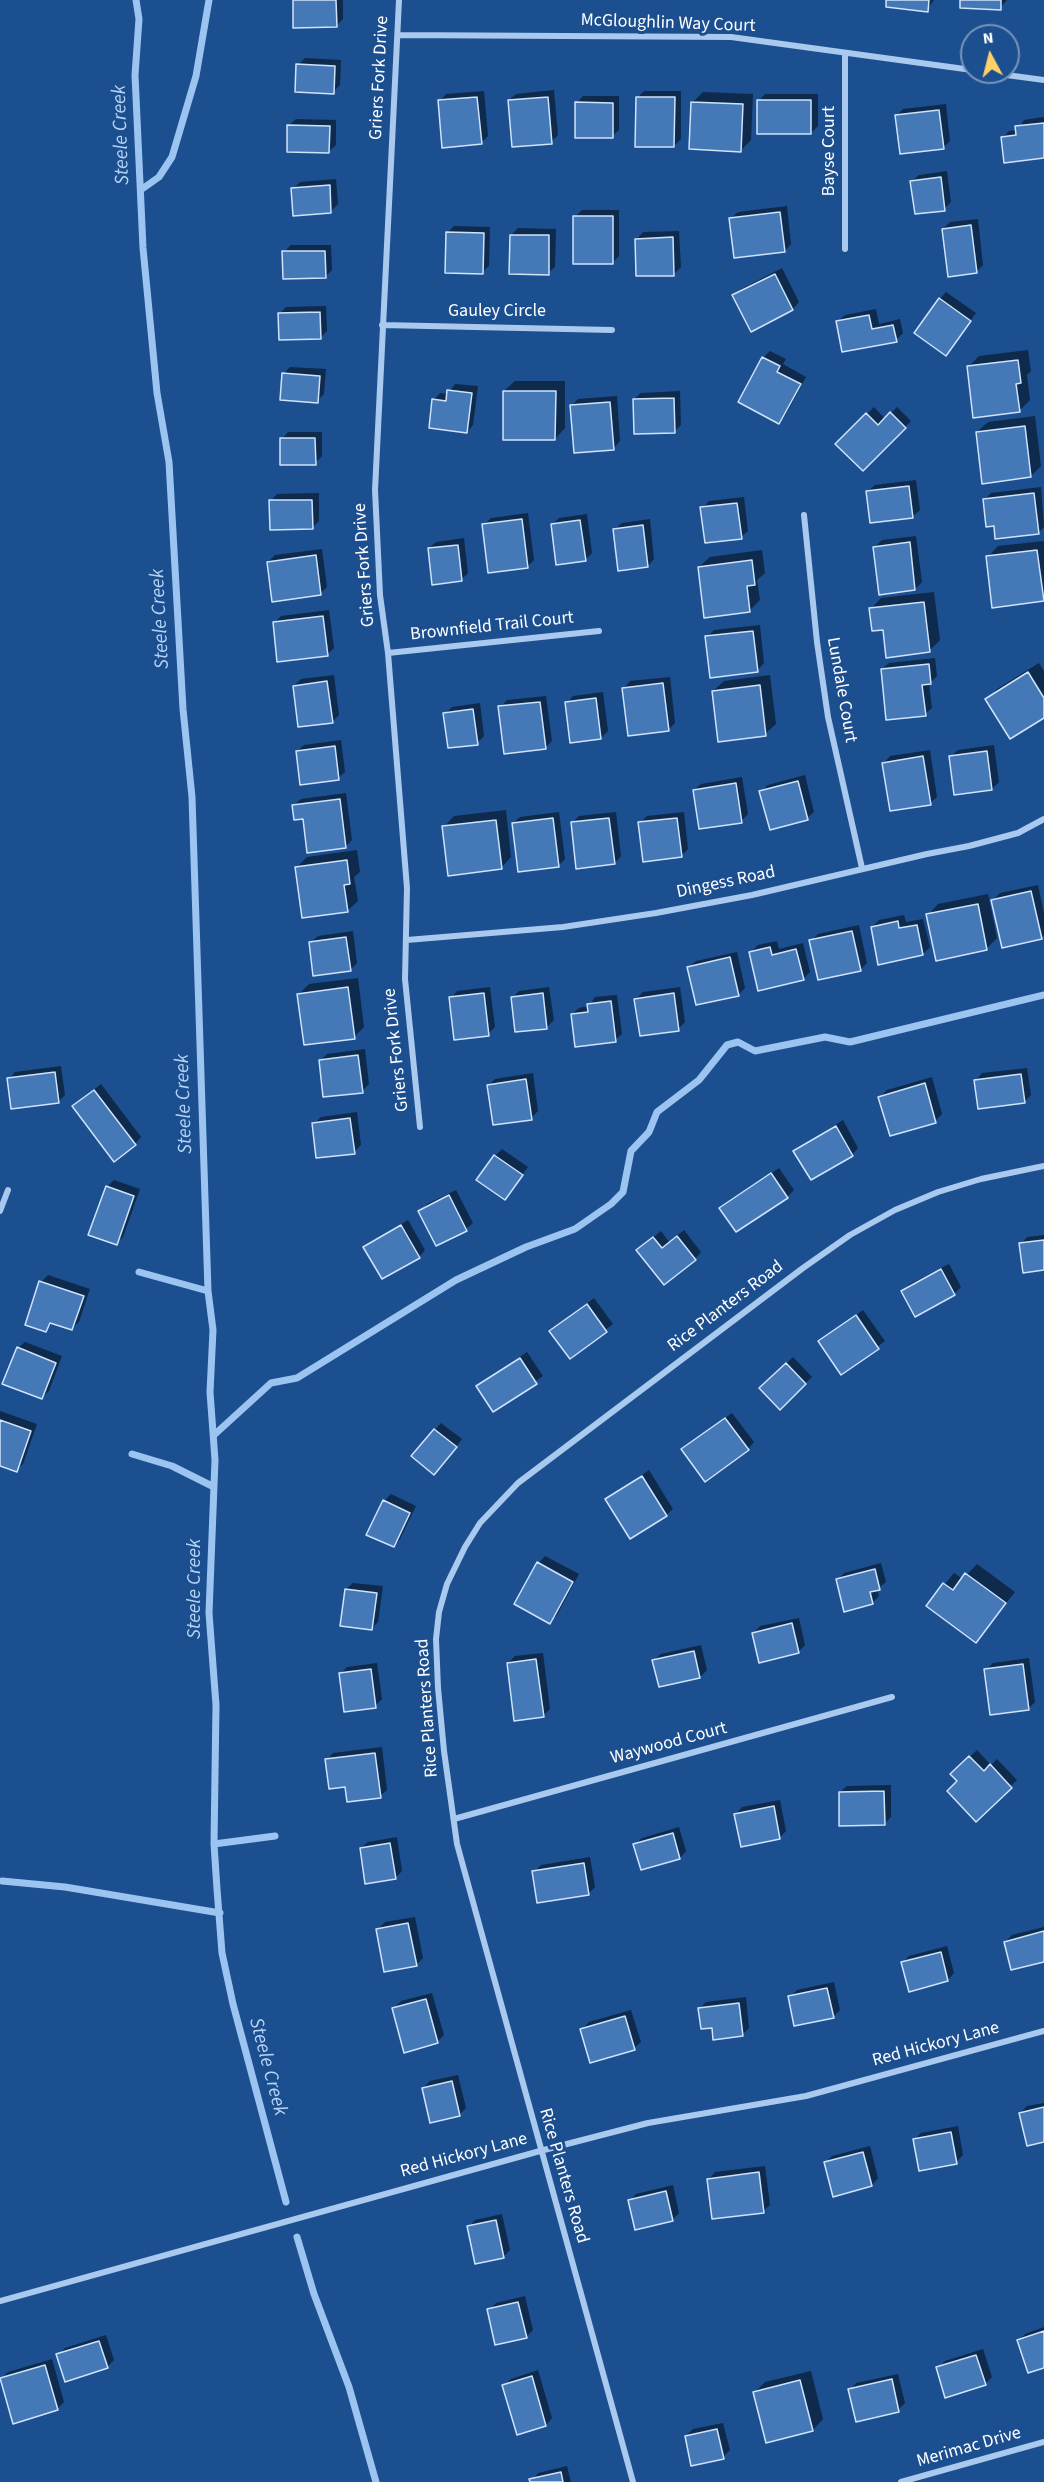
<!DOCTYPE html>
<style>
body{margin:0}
#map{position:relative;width:1044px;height:2482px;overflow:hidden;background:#1b4f8f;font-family:"Source Sans 3",sans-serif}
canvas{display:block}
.north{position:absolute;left:960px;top:24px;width:60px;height:60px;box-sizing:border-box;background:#1b4f8f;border:2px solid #7695bc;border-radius:50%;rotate:353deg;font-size:16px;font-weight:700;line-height:24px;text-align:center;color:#fff}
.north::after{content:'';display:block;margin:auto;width:21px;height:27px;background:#ffd166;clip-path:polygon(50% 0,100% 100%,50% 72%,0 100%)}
</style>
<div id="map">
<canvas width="1044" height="2482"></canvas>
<div class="north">N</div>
</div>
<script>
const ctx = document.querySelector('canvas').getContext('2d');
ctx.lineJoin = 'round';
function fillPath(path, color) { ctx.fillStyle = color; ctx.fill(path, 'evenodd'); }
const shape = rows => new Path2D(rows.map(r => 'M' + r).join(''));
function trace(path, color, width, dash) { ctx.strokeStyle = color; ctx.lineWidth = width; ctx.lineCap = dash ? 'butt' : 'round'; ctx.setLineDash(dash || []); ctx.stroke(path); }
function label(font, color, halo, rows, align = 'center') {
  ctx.font = font + ' "Source Sans 3",sans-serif'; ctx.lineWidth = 6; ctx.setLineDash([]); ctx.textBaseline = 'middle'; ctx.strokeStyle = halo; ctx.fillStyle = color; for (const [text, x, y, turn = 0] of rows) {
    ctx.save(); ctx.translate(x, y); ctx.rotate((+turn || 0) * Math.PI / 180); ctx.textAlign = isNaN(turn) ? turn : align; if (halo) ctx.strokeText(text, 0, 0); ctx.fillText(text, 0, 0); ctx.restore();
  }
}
const shadow = shape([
 [295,0,343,0,343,19,336,26],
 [888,0,934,0,927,10],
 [962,0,1007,0,1000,8],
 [305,58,341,60,340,85,333,92,298,65],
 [554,90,558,135,551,142,509,100,516,94],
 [484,91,488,136,481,143,440,101,446,94],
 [644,91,681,91,681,139,674,146,637,98],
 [703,92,753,94,751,140,741,150,693,102],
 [765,94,818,94,818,126,811,133,759,101],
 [583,96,619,96,619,130,612,136,577,103],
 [946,104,950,141,944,147,896,116,903,109],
 [1044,117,1044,156,1002,138,1009,131,1017,130,1024,120],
 [296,119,336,120,336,145,329,151,289,125],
 [947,171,951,202,944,209,912,181,919,175],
 [336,179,338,204,331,211,293,189,300,182],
 [787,206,791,244,785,251,731,218,738,212],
 [582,210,619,210,619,256,612,263,575,217],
 [978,219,983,265,976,272,943,229,950,222],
 [454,226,490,227,489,266,482,272,448,232],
 [518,228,556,229,555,267,548,273,511,235],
 [679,231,681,267,674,274,637,239,643,232],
 [291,245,331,245,332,270,325,277,284,252],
 [782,268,799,302,793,309,734,295,741,289],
 [946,292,976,313,946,354,940,299],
 [326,306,327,331,320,338,279,314,286,307],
 [876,309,879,324,900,319,903,333,896,340,838,321,845,315],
 [1028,350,1031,371,1027,375,1030,400,1019,411,968,367,979,356],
 [770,351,786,359,783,364,806,377,785,416,779,422,763,358],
 [290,367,326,369,324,394,317,401,283,374],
 [515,381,565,381,565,428,555,439,504,391],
 [455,384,478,386,473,425,467,432,434,400,440,393,448,394],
 [680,391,681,425,674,432,634,399,641,393],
 [617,396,620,441,614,448,571,406,578,399],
 [874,407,885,419,897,407,911,421,863,469,837,444],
 [1035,416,1041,466,1031,476,977,432,988,422],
 [288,432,322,432,322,456,315,463,282,439],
 [916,480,920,510,913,516,868,491,875,485],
 [1041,487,1044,527,1039,532,995,524,984,500,991,493],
 [319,493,319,521,313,527,271,501,277,494],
 [744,497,748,531,741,537,702,508,709,501],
 [528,513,534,560,527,567,484,525,491,518],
 [587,514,592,553,585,560,553,524,559,518],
 [650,519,654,559,648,566,615,529,622,523],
 [916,536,922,582,915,589,875,547,882,540],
 [464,538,468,573,461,580,429,548,436,542],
 [1044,541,1044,599,1043,600,988,557,998,546],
 [322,549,327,587,320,594,268,562,275,555],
 [762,550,765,573,757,580,760,600,749,611,699,567,710,557],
 [934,592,940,640,929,651,884,628,871,609,881,598],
 [329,610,334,648,327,655,274,623,281,616],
 [760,625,764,663,758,670,707,637,714,630],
 [935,658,937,676,929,684,932,708,925,714,882,669,889,663],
 [1039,663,1044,671,1044,716,987,700,997,689],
 [334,675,339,715,332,722,294,686,301,679],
 [770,675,776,724,765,734,713,691,724,681],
 [670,677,675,723,668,730,624,688,630,681],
 [603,692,608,731,601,738,567,703,573,696],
 [546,696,552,741,545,748,500,707,507,700],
 [480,703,484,736,477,743,445,714,452,707],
 [341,740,345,772,338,778,297,751,304,745],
 [994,745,999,782,992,789,951,756,958,750],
 [930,750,937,797,930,803,884,763,890,756],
 [805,775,814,812,807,818,761,792,768,785],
 [742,777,748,814,741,821,694,790,701,784],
 [346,793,352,840,345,847,304,818,294,805,301,799],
 [506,810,511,857,501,868,444,827,454,816],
 [559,812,565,859,558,866,513,823,520,817],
 [616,812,621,856,615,863,572,823,579,816],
 [684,812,688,849,681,856,640,823,647,816],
 [357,850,360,872,354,877,358,901,347,911,297,867,307,857],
 [1038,885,1044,913,1044,935,1041,938,993,900,1000,893],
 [988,894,997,938,987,948,928,915,938,904],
 [904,915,906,922,923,919,930,947,923,954,872,927,879,920],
 [859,925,867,963,860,970,811,941,818,934],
 [353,931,357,963,350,970,311,942,318,936],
 [777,941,779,949,803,943,810,972,803,979,751,952,758,945],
 [737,952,745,988,738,995,689,967,696,961],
 [358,978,364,1027,354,1037,299,994,309,984],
 [490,987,495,1027,488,1034,451,998,457,991],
 [549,987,554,1020,547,1027,513,997,519,991],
 [680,987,685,1022,678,1029,636,999,643,992],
 [617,995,622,1034,615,1040,572,1014,579,1008,589,1006,595,997],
 [365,1049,369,1084,362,1091,320,1061,327,1054],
 [61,1066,65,1095,58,1102,9,1079,15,1072],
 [1027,1068,1031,1095,1024,1102,976,1080,982,1073],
 [533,1073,538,1111,531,1118,488,1086,495,1079],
 [932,1077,942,1114,935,1121,880,1097,887,1090],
 [101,1084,141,1137,135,1144,74,1106],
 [357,1112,361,1145,354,1152,314,1124,321,1117],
 [843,1120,858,1148,852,1155,795,1151],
 [502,1149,528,1167,505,1198,495,1156],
 [779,1168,794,1190,787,1197,721,1208],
 [114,1180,140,1189,123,1237,116,1243,107,1187],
 [456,1190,473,1223,466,1229,420,1211,427,1204],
 [408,1220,425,1250,419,1257,365,1247],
 [684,1230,701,1252,695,1259,645,1244,661,1231,669,1242],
 [1044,1235,1044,1268,1021,1244,1027,1237],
 [949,1264,961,1287,954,1294,903,1291,910,1284],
 [48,1275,90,1289,79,1322,72,1328,53,1322,46,1331,41,1282],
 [594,1298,613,1324,570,1357,551,1331],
 [863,1310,885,1341,842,1373,820,1342],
 [25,1342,62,1356,49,1391,42,1397,18,1348],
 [527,1352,543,1376,494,1410,478,1386],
 [793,1357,812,1377,780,1407,762,1388],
 [0,1411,37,1424,23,1464,16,1470,0,1465],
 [732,1413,754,1442,748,1449,690,1443],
 [441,1423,462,1439,441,1466,413,1456],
 [649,1470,673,1509,666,1515,607,1499],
 [391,1494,416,1506,400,1539,394,1546,368,1534,384,1501],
 [545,1556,579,1574,557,1615,550,1622,539,1563],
 [881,1563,886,1582,877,1589,879,1596,872,1603,837,1580,844,1573],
 [977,1564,1015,1592,976,1641,928,1605,954,1573,963,1579],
 [353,1583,383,1586,378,1622,371,1629,346,1589],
 [799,1618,805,1645,798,1652,754,1633,760,1626],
 [701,1645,707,1670,700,1677,660,1686,654,1660,661,1654],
 [543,1653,550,1709,543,1716,508,1663,515,1656],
 [1029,1658,1035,1702,1028,1709,986,1670,993,1663],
 [377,1663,382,1699,375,1706,340,1674,347,1667],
 [382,1747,387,1790,380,1796,346,1785,327,1760,333,1753],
 [977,1750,991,1765,997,1759,1017,1780,976,1820,959,1781,952,1774],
 [891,1785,891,1817,884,1824,840,1792,847,1786],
 [780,1800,786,1831,779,1838,736,1814,742,1807],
 [679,1827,686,1851,680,1858,635,1844,642,1838],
 [397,1837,402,1871,395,1878,361,1848,368,1842],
 [590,1857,595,1887,588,1894,534,1872,541,1865],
 [415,1917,423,1958,416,1965,378,1929,385,1922],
 [1044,1927,1044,1960,1005,1942,1012,1935],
 [947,1946,954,1973,948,1980,902,1963,909,1956],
 [834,1982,840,2010,833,2017,790,1997,797,1990],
 [432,1993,444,2035,437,2042,394,2008,401,2001],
 [746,1997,749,2028,742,2035,713,2026,699,2009,706,2002],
 [631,2010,641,2042,634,2048,582,2029,589,2022],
 [458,2075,466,2108,459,2115,423,2088,430,2081],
 [1044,2103,1044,2140,1020,2113,1027,2106],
 [958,2126,963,2155,956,2162,914,2140,921,2133],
 [870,2146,878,2178,872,2185,825,2163,832,2156],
 [765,2166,770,2205,763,2211,709,2179,715,2172],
 [673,2185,679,2213,672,2220,630,2201,636,2194],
 [502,2214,510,2250,503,2257,469,2227,475,2220],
 [525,2296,533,2330,526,2337,489,2310,496,2303],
 [1044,2327,1044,2366,1018,2341,1025,2334],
 [106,2335,114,2360,107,2367,58,2355,65,2348],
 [983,2349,992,2377,985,2384,938,2368,945,2361],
 [52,2359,64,2402,57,2409,1,2379,8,2372],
 [538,2370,552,2418,546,2425,504,2386,511,2379],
 [811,2371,823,2419,813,2430,767,2441,754,2393,765,2382],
 [898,2374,905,2403,898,2410,850,2390,856,2383],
 [723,2423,730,2450,723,2457,686,2436,693,2429],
 [567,2466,571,2482,531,2482,538,2473]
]);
const stream = shape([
 [136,0,139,19,135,75,143,248,157,393,169,462,183,709,192,797,208,1291,213,1330,210,1392,215,1460,209,1613,216,1705,214,1844,217,1889,222,1953,233,2004,286,2202],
 [142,189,159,177,172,157,196,76,209,0],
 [139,1272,208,1291],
 [214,1435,271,1383,297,1378,456,1280,526,1247,575,1229,611,1204,623,1192,631,1151,649,1132,657,1112,699,1080,727,1045,738,1042,755,1051,825,1037,850,1042,1044,995],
 [132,1454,172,1466,212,1486],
 [214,1844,275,1836],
 [2,1881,65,1887,220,1913],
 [297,2237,314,2294,349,2387,376,2482]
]);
const building = shape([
 [293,0,336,0,337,27,293,28,293,0],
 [886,0,929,0,928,12,886,7,886,0],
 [960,0,1001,0,1001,10,960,8,960,0],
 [296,64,335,66,334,94,295,92,296,64],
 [477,97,482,144,442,148,438,100,477,97],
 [548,97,552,144,512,147,508,100,548,97],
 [636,97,675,97,674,147,635,147,636,97],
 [757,100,811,100,811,134,757,134,757,100],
 [575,102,613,103,613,138,575,138,575,102],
 [691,102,743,104,741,152,689,149,691,102],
 [939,110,944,149,900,154,895,115,939,110],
 [1044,123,1044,158,1004,163,1001,137,1016,135,1015,126,1044,123],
 [287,125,330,126,329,153,287,152,287,125],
 [941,177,945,211,915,214,910,181,941,177],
 [330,185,331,213,293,216,291,188,330,185],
 [780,212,785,252,734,258,729,218,780,212],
 [573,216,613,216,613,264,573,264,573,216],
 [971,225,977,273,948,277,942,229,971,225],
 [446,232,484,233,483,274,445,273,446,232],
 [510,235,549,235,549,275,509,274,510,235],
 [673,237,674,276,636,276,635,239,673,237],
 [282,251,325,251,326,278,283,279,282,251],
 [775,274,793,310,751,332,732,295,775,274],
 [939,298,971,321,946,356,914,333,939,298],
 [320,312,321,339,279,340,278,313,320,312],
 [869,315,872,329,893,325,897,342,842,352,836,321,869,315],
 [762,357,780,366,777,372,801,384,779,424,738,402,762,357],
 [1018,360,1021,383,1016,384,1020,412,973,418,967,366,1018,360],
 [282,373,320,376,318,403,280,400,282,373],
 [447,390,472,393,467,433,429,428,432,399,446,401,447,390],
 [503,391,556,391,555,440,503,440,503,391],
 [674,398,675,433,634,434,633,399,674,398],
 [610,402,614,450,574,453,570,405,610,402],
 [890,412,906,428,863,471,835,444,866,413,878,425,890,412],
 [1025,426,1031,477,982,484,976,432,1025,426],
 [280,438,315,438,316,465,280,465,280,438],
 [909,486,913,518,870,523,866,491,909,486],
 [1034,493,1039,534,995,539,994,526,986,527,983,499,1034,493],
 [269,500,312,500,313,529,270,530,269,500],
 [737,503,742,539,705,543,700,507,737,503],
 [522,519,528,568,488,573,482,524,522,519],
 [580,520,586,561,556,565,551,524,580,520],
 [643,525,648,567,618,571,613,529,643,525],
 [910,542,915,590,879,595,873,547,910,542],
 [458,545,462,581,432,585,428,548,458,545],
 [1037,550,1044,601,992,608,986,556,1037,550],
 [316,555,321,595,272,602,267,562,316,555],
 [752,560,755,585,747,586,750,612,704,618,698,567,752,560],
 [924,602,930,652,886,658,883,630,872,631,869,608,924,602],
 [323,616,328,656,277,662,273,622,323,616],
 [753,631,758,672,710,678,705,636,753,631],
 [929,664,931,684,922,685,926,716,886,720,881,669,929,664],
 [1028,672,1044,698,1044,718,1010,739,985,699,1028,672],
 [327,681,333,723,298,727,293,686,327,681],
 [663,683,669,731,628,736,622,688,663,683],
 [760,685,766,736,718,742,712,691,760,685],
 [596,698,601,739,570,743,565,702,596,698],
 [540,702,546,749,504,754,498,706,540,702],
 [473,709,478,745,448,748,443,713,473,709],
 [335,746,339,780,300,785,296,751,335,746],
 [987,751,992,790,954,795,949,756,987,751],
 [923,756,931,805,890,811,882,763,923,756],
 [798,781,808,820,770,830,759,791,798,781],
 [736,783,742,823,699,829,693,790,736,783],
 [340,799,346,848,307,853,303,819,294,820,292,805,340,799],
 [553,818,559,867,518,872,512,823,553,818],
 [609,818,615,864,576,869,571,822,609,818],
 [677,818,682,857,643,862,638,822,677,818],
 [496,820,502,869,448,876,442,826,496,820],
 [347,860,350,884,344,885,348,912,302,918,295,867,347,860],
 [1031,891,1042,939,1002,948,991,900,1031,891],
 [978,904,987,950,936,961,926,914,978,904],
 [898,921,899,928,917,925,923,955,878,965,871,927,898,921],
 [852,931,861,971,818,980,809,940,852,931],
 [346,937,351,971,313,976,309,942,346,937],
 [770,947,772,955,796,949,804,980,758,991,749,952,770,947],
 [730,957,739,996,696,1005,687,967,730,957],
 [348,987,355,1039,304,1045,297,994,348,987],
 [484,993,489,1036,454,1040,449,997,484,993],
 [543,993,547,1029,515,1032,511,997,543,993],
 [674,993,679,1031,640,1036,634,999,674,993],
 [611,1001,616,1042,575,1047,571,1014,588,1012,587,1004,611,1001],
 [358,1055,363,1093,323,1097,319,1060,358,1055],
 [55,1072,59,1103,11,1109,7,1078,55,1072],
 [1021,1074,1025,1103,978,1109,974,1080,1021,1074],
 [526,1079,532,1120,493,1125,487,1085,526,1079],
 [925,1083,936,1123,890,1136,878,1097,925,1083],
 [94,1090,136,1145,114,1162,72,1106,94,1090],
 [350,1118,355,1154,316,1158,312,1123,350,1118],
 [836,1126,853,1156,811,1180,793,1151,836,1126],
 [494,1155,523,1175,505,1200,476,1180,494,1155],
 [771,1173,788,1198,736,1232,719,1208,771,1173],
 [106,1186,134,1196,117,1245,88,1235,106,1186],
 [449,1195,467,1231,436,1246,418,1211,449,1195],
 [401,1225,420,1258,382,1279,363,1247,401,1225],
 [677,1236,696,1260,664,1285,636,1250,653,1237,662,1248,677,1236],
 [1044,1240,1044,1270,1023,1273,1019,1243,1044,1240],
 [941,1269,955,1295,915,1317,901,1291,941,1269],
 [39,1281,84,1296,72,1330,50,1323,46,1332,25,1325,39,1281],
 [587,1304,607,1332,570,1359,549,1331,587,1304],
 [856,1315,879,1349,841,1375,818,1341,856,1315],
 [17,1347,56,1363,42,1399,2,1384,17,1347],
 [520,1358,537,1384,493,1412,476,1386,520,1358],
 [786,1363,806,1384,780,1410,759,1388,786,1363],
 [725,1418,749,1450,705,1482,681,1449,725,1418],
 [0,1420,31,1431,17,1472,0,1466,0,1420],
 [434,1429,457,1447,434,1475,411,1456,434,1429],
 [642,1476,667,1516,630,1539,605,1499,642,1476],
 [383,1500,410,1513,394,1547,366,1535,383,1500],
 [537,1562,573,1582,550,1624,514,1604,537,1562],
 [875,1569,880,1590,870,1592,873,1604,844,1612,836,1579,875,1569],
 [965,1573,1006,1603,976,1643,926,1606,943,1583,953,1590,965,1573],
 [345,1589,377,1593,372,1630,340,1626,345,1589],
 [792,1623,799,1653,759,1663,752,1633,792,1623],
 [694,1651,700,1678,659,1687,652,1660,694,1651],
 [536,1659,544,1717,514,1721,507,1663,536,1659],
 [1023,1664,1029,1710,990,1715,984,1669,1023,1664],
 [371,1669,376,1708,344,1712,339,1673,371,1669],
 [375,1753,381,1798,347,1802,345,1787,329,1789,325,1759,375,1753],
 [969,1756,984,1771,990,1764,1012,1788,976,1822,947,1791,957,1781,950,1774,969,1756],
 [884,1791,885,1825,839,1826,839,1792,884,1791],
 [774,1806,780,1839,741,1847,734,1814,774,1806],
 [673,1833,680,1859,641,1870,633,1844,673,1833],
 [390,1843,396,1879,365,1884,360,1848,390,1843],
 [584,1863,589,1895,537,1903,532,1871,584,1863],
 [408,1923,417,1966,384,1972,376,1929,408,1923],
 [1044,1931,1044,1962,1011,1970,1004,1942,1044,1931],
 [941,1952,948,1981,909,1992,901,1962,941,1952],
 [827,1988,834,2018,794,2026,788,1996,827,1988],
 [426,1999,438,2043,404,2053,392,2008,426,1999],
 [739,2003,743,2036,713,2040,712,2028,701,2029,698,2008,739,2003],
 [625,2016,635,2050,590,2063,580,2029,625,2016],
 [452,2081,460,2116,430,2123,422,2088,452,2081],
 [1044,2107,1044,2142,1027,2146,1019,2113,1044,2107],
 [951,2132,957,2164,919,2171,913,2139,951,2132],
 [863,2152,872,2186,833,2197,824,2162,863,2152],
 [759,2172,764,2213,712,2219,707,2179,759,2172],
 [666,2191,673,2221,635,2230,628,2200,666,2191],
 [496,2220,504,2258,475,2264,467,2226,496,2220],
 [518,2302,527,2338,495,2345,487,2309,518,2302],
 [1044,2331,1044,2368,1028,2373,1017,2340,1044,2331],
 [99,2341,108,2368,65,2382,56,2354,99,2341],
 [976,2355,986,2385,945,2398,936,2367,976,2355],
 [45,2365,58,2410,13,2424,0,2378,45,2365],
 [532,2376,546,2426,517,2435,502,2385,532,2376],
 [892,2379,899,2412,856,2422,848,2389,892,2379],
 [800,2380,813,2431,766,2443,753,2392,800,2380],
 [717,2429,724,2459,691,2466,685,2436,717,2429],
 [561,2472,563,2482,530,2482,529,2479,561,2472]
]);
const minor = shape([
 [399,0,375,490,380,595,388,653,407,888,405,979,420,1127],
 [398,35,731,37,972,70],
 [845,54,845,249],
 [984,72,1044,80],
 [382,325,612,330],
 [804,515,817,642,828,717,862,868],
 [388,653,599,631],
 [407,940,563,927,656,913,752,895,927,854,969,846,1018,833,1044,819],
 [0,1211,8,1190],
 [454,1819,892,1697],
 [0,2301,540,2151,648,2123,806,2096,1044,2031],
 [633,2482,457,1844,444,1751,438,1688,436,1639,439,1612,447,1584,465,1547,480,1523,518,1483,803,1268,850,1235,895,1210,938,1192,981,1179,1044,1166],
 [901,2482,1044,2442]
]);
const streetNames = [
 ["McGloughlin Way Court",668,24,2],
 ["Griers Fork Drive",380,78,-87],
 ["Bayse Court",830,151,-90],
 ["Gauley Circle",497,312],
 ["Griers Fork Drive",365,565,-94],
 ["Brownfield Trail Court",492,627,-6],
 ["Lundale Court",841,690,80],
 ["Dingess Road",726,883,-12],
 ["Griers Fork Drive",397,1050,-96],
 ["Rice Planters Road",726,1307,-37],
 ["Rice Planters Road",428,1708,-94],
 ["Waywood Court",669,1744,-15],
 ["Red Hickory Lane",936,2045,-15],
 ["Red Hickory Lane",464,2156,-15],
 ["Rice Planters Road",563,2176,74],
 ["Merimac Drive",969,2448,-16]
];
const waterNames = [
 ["Steele Creek",122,135,-92],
 ["Steele Creek",161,619,-93],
 ["Steele Creek",185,1104,-92],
 ["Steele Creek",196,1589,-90],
 ["Steele Creek",267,2067,75]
];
fillPath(shadow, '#0007');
trace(stream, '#9cc4f0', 7);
fillPath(building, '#4478b7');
trace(building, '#cfe3fa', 1.5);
trace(minor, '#a9c9ee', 6);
label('18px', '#fff', '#1b4f8f', streetNames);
label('italic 20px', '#b5d3f5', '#1b4f8f', waterNames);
</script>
